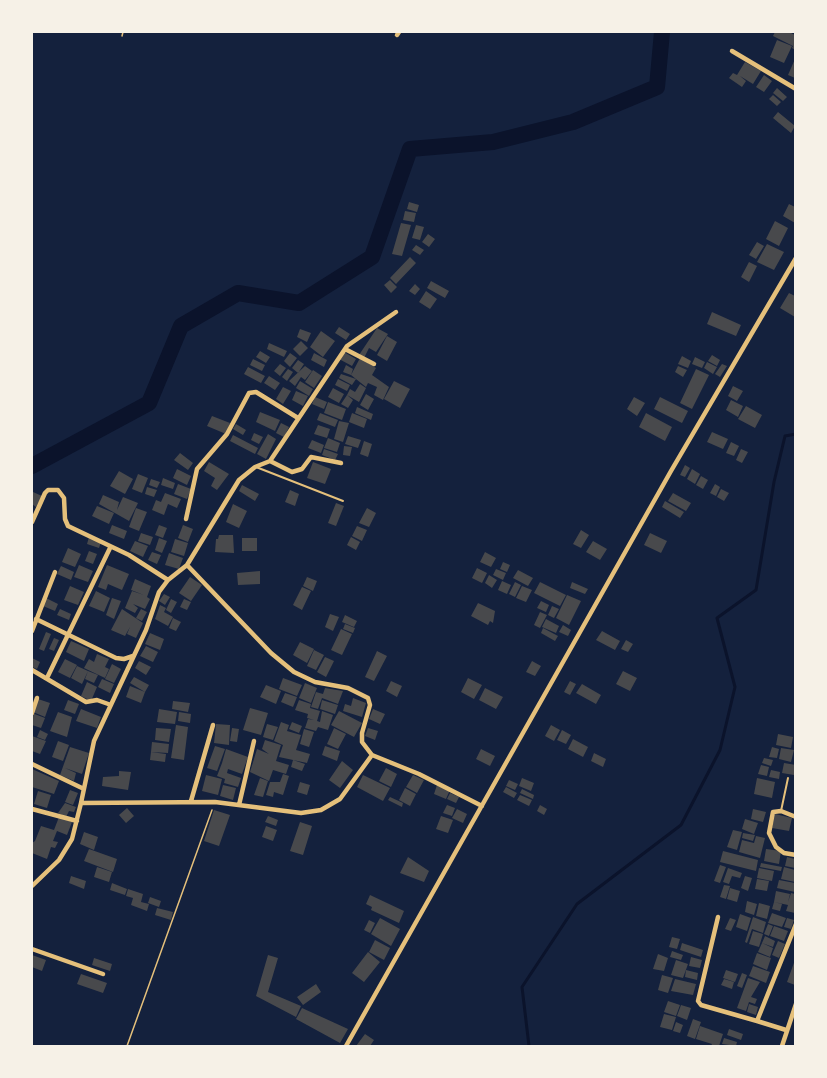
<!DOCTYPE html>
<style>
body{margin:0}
#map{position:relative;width:827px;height:1078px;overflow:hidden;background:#14213d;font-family:Quicksand,sans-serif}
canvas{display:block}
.frame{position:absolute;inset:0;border:33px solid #f6f1e7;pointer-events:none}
</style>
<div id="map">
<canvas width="827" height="1078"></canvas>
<div class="frame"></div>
</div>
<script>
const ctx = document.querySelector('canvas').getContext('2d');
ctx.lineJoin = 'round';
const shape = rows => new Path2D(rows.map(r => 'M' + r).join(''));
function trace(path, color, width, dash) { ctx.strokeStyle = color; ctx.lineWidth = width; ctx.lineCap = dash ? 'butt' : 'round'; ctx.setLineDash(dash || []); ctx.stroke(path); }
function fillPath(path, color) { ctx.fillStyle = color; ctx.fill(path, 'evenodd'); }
const stream = shape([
 [529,1046,522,987,577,904,681,825,720,750,735,687,717,618,756,590,774,482,785,436,796,434]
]);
const river = shape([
 [32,466,149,403,181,326,238,293,299,303,372,257,410,149,493,142,573,122,657,87,662,32]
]);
const building = shape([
 [775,32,789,32,795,35,795,50,792,48,793,46,773,36],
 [777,40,792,46,784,63,770,57],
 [795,59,795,78,788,75],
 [745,62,761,71,753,84,740,76,746,81,742,87,729,78,733,73,737,75],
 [764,75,772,81,764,92,756,87],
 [777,88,787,97,783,101,773,93],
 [773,95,781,102,777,106,769,99],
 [778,112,795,126,791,133,773,118],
 [409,202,419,205,417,212,407,209],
 [789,204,795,207,795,223,783,216],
 [405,211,416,213,414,222,403,220],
 [775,221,788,228,779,246,766,239],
 [401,223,411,225,402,256,392,254],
 [416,225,424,227,420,240,412,238],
 [428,234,435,239,429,247,422,242],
 [757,242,764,246,756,259,749,255],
 [767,244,784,252,774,270,757,262],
 [416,245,424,250,420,255,412,250],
 [410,257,416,263,396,284,390,278],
 [749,262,757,266,749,282,741,277],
 [390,280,397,287,391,293,384,285],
 [431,281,449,291,445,298,427,288],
 [415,284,420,289,415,295,409,291],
 [426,291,437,299,430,309,419,302],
 [789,293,795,296,795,317,780,308],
 [712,312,741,325,736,336,707,324],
 [339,327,350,334,346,340,335,333],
 [377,328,388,334,376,352,369,348,364,358,359,355],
 [300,329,311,333,307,342,297,337],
 [321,331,335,341,323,357,310,347],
 [387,336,397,342,387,361,377,355],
 [301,341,308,348,300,356,293,349],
 [269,343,287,351,284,357,267,349],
 [260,351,270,357,266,363,256,357],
 [344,352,356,359,352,366,339,359],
 [290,353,297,358,290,367,284,361],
 [314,353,327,360,324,367,311,360],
 [712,355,720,360,717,366,708,361],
 [682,356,691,361,688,368,678,364],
 [695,357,705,362,702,368,692,364],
 [360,358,376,368,372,375,389,387,383,400,374,395,377,387,368,383,366,387,351,375],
 [253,359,265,365,262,371,250,365],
 [298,360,304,364,298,373,292,368],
 [707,362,717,367,713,374,704,368],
 [280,364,286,368,280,376,274,371],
 [722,364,727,366,720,377,715,374],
 [346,365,353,369,351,375,343,372],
 [305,366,312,371,305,380,301,377,295,386,289,381],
 [678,366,687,370,683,377,675,372],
 [248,367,265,376,261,383,244,374],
 [288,369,293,372,287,381,282,377],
 [696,369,709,375,692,409,680,403],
 [313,370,322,376,314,388,305,382],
 [341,374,356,379,352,385,339,378],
 [269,376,280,383,275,390,264,383],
 [338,379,350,385,347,391,335,385],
 [300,381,313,389,309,396,296,388],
 [394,381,410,389,400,408,384,399],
 [360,384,366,388,359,402,347,395,350,389,355,392],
 [733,386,743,391,737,401,728,396],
 [283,387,291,391,283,404,276,399],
 [333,388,344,394,339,403,328,397],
 [296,391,308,396,303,406,292,400],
 [366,394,374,399,368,410,360,405],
 [347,395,353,400,348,408,341,404],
 [315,397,327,402,324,409,312,404],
 [634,397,645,403,637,416,627,409],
 [660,397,688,411,682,423,654,409],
 [731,400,743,406,738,417,726,410],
 [328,402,346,409,342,420,324,413],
 [746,406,762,415,755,428,738,419],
 [357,407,373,414,371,420,355,413],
 [260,412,280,420,275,431,256,422],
 [320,413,338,420,335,427,317,420],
 [352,413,367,419,364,428,349,422],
 [646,413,672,427,665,441,639,427],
 [212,416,230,423,226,434,207,426],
 [339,421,349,423,343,442,334,439],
 [281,423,289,427,284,437,276,433],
 [236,424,246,430,243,435,233,429],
 [318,425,330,429,327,438,314,434],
 [712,432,728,439,723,449,707,442],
 [254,433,263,437,259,444,251,440],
 [268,434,276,439,266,459,257,454],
 [233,435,258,448,255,454,230,441],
 [348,436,361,440,358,448,345,444],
 [328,438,340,443,337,452,324,448],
 [312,440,324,445,321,453,308,448],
 [364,441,372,444,368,457,360,454],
 [731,442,739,446,734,456,726,453],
 [344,446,352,447,350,456,343,455],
 [324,449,338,454,335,460,322,455],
 [741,449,748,452,742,463,736,460],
 [180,453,193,463,188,470,174,460],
 [209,462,229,474,217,490,211,486,215,478,204,471],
 [313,462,331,469,325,484,307,478],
 [685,465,690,468,685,477,680,475],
 [177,469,191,476,187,485,173,478],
 [692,469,700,474,695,484,687,479],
 [119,471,133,479,125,494,110,486],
 [138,474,148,478,142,493,132,489],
 [701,476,708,480,703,489,696,485],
 [163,478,175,483,173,489,161,485],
 [151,479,160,482,157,488,149,485],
 [178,484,191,489,187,499,174,494],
 [715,484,720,487,716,496,710,493],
 [242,485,259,494,255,501,239,491],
 [147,487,157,490,154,497,145,494],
 [721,489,729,493,724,501,717,497],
 [290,490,299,494,295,506,285,502],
 [33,492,42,496,36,507,32,504],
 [165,493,181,499,177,508,168,504,164,515,152,510,156,500,161,502],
 [673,493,691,503,686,511,668,501],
 [103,495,119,502,117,510,123,497,138,503,129,521,99,504],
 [665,501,684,512,680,518,662,507],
 [336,503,344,506,336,526,328,523],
 [233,504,247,511,239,528,226,522],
 [97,506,114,513,109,524,92,516],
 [136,508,147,512,139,531,129,527],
 [367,508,376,513,369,527,359,523],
 [112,525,127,531,124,539,109,533],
 [159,525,167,528,163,538,155,535],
 [183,525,193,529,188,542,178,538],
 [357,526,367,530,362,541,352,536],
 [581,530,589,535,581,548,573,544],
 [141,533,153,537,150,545,138,541],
 [650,533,667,541,661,553,644,545],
 [219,535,233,535,234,553,215,552,216,539,218,539],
 [89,537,101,542,99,548,87,544],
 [351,537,360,542,356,550,347,545],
 [159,538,167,541,162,553,155,550],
 [242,538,257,538,257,551,242,551],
 [175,539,188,543,184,556,171,552],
 [135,541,148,546,143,557,130,551],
 [593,541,607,549,600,560,586,552],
 [68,548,81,554,75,567,62,562],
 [89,551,97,554,93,564,85,561],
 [152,552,161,555,157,564,148,560],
 [485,552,496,558,491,567,480,562],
 [169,553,183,558,179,569,165,565],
 [503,562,510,565,507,572,500,569],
 [79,565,93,571,88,582,74,577],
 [107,565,129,574,122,590,108,584,106,590,98,587],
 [61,566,74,572,71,580,57,574],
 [477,568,487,573,482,583,472,578],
 [496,569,506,573,503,580,493,575],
 [518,570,533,578,528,586,513,578],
 [260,571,260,584,238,585,237,573],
 [489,575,497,580,492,588,485,583],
 [190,577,202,585,191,601,179,593],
 [307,577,317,581,313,591,303,586],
 [135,579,151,586,147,597,150,599,145,609,133,604,138,608,135,613,125,608,132,591,144,595,131,590],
 [502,581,511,585,507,594,498,590],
 [515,582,521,585,515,597,509,594],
 [540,582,566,595,560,606,534,593],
 [572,582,588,589,585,594,570,588],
 [70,586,84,592,78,605,64,600],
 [522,586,532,590,526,602,516,598],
 [302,587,311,591,302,610,293,605],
 [96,591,110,598,104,612,89,606],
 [164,594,170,597,165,605,159,601],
 [567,595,581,601,569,625,556,618],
 [46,598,58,604,55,611,43,606],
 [112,598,121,601,114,619,106,615],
 [171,599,177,602,171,613,166,610],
 [184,599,191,602,187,610,180,607],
 [541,601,549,605,546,612,537,608],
 [478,603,495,611,493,623,490,621,488,625,471,616],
 [160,605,166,608,164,612,173,617,168,626,155,619],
 [552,606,559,609,554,618,548,615],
 [60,609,71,614,69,620,57,615],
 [122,609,143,623,136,638,127,634,130,627,125,636,111,630],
 [141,609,147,612,142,621,136,618],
 [540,612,547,615,540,628,534,625],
 [330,614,339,617,333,631,325,627],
 [345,615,357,621,354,627,342,622],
 [173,618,181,622,176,631,169,628],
 [546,619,559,626,556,633,542,627],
 [345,624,355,628,353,633,343,629],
 [563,625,571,630,568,636,559,632],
 [543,628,558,636,555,641,541,633],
 [341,629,352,634,342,655,331,650],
 [602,631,620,641,615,650,596,640],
 [46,632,51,634,44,651,39,649],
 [150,633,164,639,160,650,145,644],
 [54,638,59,640,54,651,49,649],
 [626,640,633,644,628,652,621,649],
 [71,641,89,649,84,661,66,652],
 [300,642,314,649,307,663,293,655],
 [146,646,158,652,153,662,140,656],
 [314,650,324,655,316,670,307,666],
 [377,651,387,656,374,681,365,677],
 [97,654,109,659,105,667,109,669,105,678,84,668,89,659,94,662],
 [325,657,334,661,326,677,317,672],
 [32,658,40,662,37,669,32,667],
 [65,659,77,665,70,678,58,672],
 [139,661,151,667,146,675,135,668],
 [532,661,541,666,535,676,526,672],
 [112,664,121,669,114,683,105,679],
 [77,666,88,671,82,684,71,678],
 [88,671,98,675,94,683,85,679],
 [623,671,637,678,630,691,616,684],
 [134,677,149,685,145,692,130,683],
 [283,678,302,685,297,696,279,689],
 [468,678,482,685,474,699,461,692],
 [102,679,114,684,110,693,98,687],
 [391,681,402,686,397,697,386,691],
 [570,681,576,684,570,695,564,692],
 [87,682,97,687,91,701,81,696],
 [305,683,317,688,311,703,299,698],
 [582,684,601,695,596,704,576,693],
 [266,685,281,691,276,704,260,697],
 [130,686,145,692,141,703,126,697],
 [325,688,343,691,338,704,322,698,318,709,311,707,316,692,323,694],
 [485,688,503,697,496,709,479,700],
 [285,693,297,697,293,707,281,702],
 [353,698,366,703,362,717,343,711,345,704,351,706],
 [38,699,50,703,45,717,33,712],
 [68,700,79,704,75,714,64,710],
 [299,700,311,704,310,708,320,711,317,721,320,722,322,711,333,715,328,730,318,727,316,731,305,728,308,719,314,720,307,718,308,714,295,710],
 [322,700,338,705,335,714,320,709],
 [173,701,190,703,188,712,172,709],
 [250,708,268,713,261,735,243,730],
 [81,709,101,717,97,728,76,721],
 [159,709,177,712,175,724,157,722],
 [373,709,385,714,380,724,369,719],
 [339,711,362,723,354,737,331,725],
 [58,712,72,717,67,737,50,731],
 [179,712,191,714,190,723,178,721],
 [32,713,45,718,41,728,32,725],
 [281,722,289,725,287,731,301,735,296,750,310,754,307,763,279,757,283,745,274,741],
 [292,722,302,726,299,733,289,729],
 [216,724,230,725,229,745,214,743],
 [267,724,278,727,273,740,263,737],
 [176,725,188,727,184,760,171,758],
 [551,725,560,730,554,741,545,736],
 [156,728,171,729,169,742,155,740],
 [232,728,239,729,237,742,230,741],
 [334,728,346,734,338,749,327,744],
 [368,728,378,731,375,740,365,736],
 [304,729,314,732,309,747,300,744],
 [40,730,48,734,45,740,37,737],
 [562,730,571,735,566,744,557,740],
 [778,734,793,737,791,748,776,745],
 [32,736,46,741,40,754,32,751],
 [573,739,588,747,583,757,568,749],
 [265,740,281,745,276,761,289,765,286,774,273,770,269,781,250,772,257,749,269,754,262,749],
 [58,741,69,745,63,761,52,757],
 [152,742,169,744,168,753,151,752],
 [215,746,225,749,217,771,207,768],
 [325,746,340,751,337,761,322,755],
 [70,747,89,753,82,774,65,768,76,773,74,781,60,775],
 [772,747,779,749,777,758,769,757],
 [781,748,794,750,791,762,779,759],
 [226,749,248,757,242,774,228,769,227,773,241,778,238,787,224,783,225,779,217,776,222,763,230,765,222,763],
 [481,749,495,756,490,766,476,759],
 [151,752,166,754,165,762,150,760],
 [594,753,606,759,603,767,591,761],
 [764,758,773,760,771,766,762,763],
 [293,760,305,764,302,771,291,767],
 [342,761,353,770,340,788,329,780],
 [784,763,796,765,794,775,782,773],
 [761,765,769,767,767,776,758,774],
 [386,768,397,774,391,787,379,781],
 [32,769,59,781,54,794,32,787],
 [771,770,780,772,779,779,769,777],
 [119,771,131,772,128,790,102,786,103,777,119,776],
 [283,774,289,776,283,795,274,792,273,797,266,795,270,782,280,782],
 [206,775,222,779,218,795,202,791],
 [363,775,390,788,383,801,357,787],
 [413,775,424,780,417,793,406,787],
 [260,778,268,781,263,797,254,795],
 [522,778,534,783,531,791,519,786],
 [757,778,775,782,772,798,754,794],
 [509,780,518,784,515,790,506,786],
 [300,782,310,785,307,795,297,792],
 [223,785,236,788,233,800,220,796],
 [437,785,450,790,446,799,434,794],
 [506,787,517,793,514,798,503,792],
 [405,788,416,794,410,806,399,800],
 [522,789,534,795,533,799,520,793],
 [70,790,78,793,73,805,65,802],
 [38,791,51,795,47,808,34,804],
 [450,793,459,797,456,803,447,799],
 [520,795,532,800,529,806,517,800],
 [390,797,403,803,402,807,388,800],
 [65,803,76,807,74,812,69,811,66,817,58,813],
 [447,805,455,808,452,816,443,813],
 [540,805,547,809,544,815,537,811],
 [127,808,134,816,126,823,119,815],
 [457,809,467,814,463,823,452,818],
 [753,809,766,812,763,822,751,819],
 [214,810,230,815,219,846,204,841],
 [775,814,792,818,789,831,772,828],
 [268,816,278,820,276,826,265,822],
 [441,816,453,820,448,833,436,829],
 [59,817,72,822,67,835,57,831,53,841,58,842,55,848,51,847,47,859,32,853,32,843,35,841,41,826,54,830],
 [745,819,758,823,754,834,742,829],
 [300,822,312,826,303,855,290,851],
 [266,826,277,830,273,841,262,837],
 [733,830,742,832,737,850,727,847],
 [84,832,98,837,94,850,80,844],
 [743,833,755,835,753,841,742,838],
 [756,836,765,838,760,858,739,852,742,840,754,843],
 [89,849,117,859,113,872,84,861],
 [766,849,781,851,779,864,764,861],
 [723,851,758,860,756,871,720,862],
 [408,857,429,871,424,882,400,873],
 [787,857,795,859,795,868,785,866],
 [761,863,782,867,781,871,760,867],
 [720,865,726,867,720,883,714,881],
 [97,867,112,872,109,882,94,877],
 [784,867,795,870,795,882,781,879],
 [728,868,742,873,740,878,732,876,729,884,723,882],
 [759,868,774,871,772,881,757,878],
 [71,876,86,881,84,889,69,883],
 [745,876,752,878,748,891,741,888],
 [757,879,769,881,767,891,755,889],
 [779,880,795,883,795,892,777,888],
 [112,883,127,889,125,895,110,890],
 [724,885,730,886,726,899,720,897],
 [730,888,740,891,737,902,727,899],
 [128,889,143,894,141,902,149,904,147,911,131,905,133,898,126,896],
 [776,891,790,894,788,902,791,893,795,894,795,913,786,911,788,905,774,902],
 [370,895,404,911,399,923,371,910,372,907,366,904],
 [150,897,161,901,159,907,148,903],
 [747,901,757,904,754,915,745,912],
 [774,902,782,904,780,911,772,909],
 [759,903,770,906,767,919,756,916],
 [157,908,173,912,171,920,155,915],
 [772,913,786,918,782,927,768,923],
 [740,914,751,918,747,931,736,927],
 [753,917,766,922,763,933,752,929,747,943,745,942],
 [380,918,400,929,391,946,371,934],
 [730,918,736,920,731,931,725,929],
 [787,918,794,920,791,929,784,927],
 [369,920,375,923,370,933,364,930],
 [768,924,773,926,769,936,764,934],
 [774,926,788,931,784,941,770,936],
 [753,931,763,934,759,947,749,944],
 [765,936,775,941,773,947,762,943],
 [672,937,680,939,677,949,669,947],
 [375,940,390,948,384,960,369,952],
 [778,941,785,944,779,958,772,955],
 [682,943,703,950,701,957,680,950],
 [762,943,773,948,770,957,758,952],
 [672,951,683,955,681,960,670,957],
 [368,952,380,962,364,982,352,973],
 [757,953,771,958,767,970,753,964],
 [658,954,668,958,664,971,653,969],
 [32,955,46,960,42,971,32,967],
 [268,955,278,958,268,992,301,1006,296,1017,256,996],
 [691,957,702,960,700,968,689,966],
 [94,958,112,964,110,971,92,965],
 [676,960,688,964,683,978,671,975],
 [795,960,795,985,787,982],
 [753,966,770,972,766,983,749,976],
 [686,970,698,973,697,980,685,977],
 [726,970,738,974,735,982,723,978],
 [742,973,747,975,742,988,737,986],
 [81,974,107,983,103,993,77,984],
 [662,975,673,978,668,993,658,990],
 [748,978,760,982,751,997,757,999,755,1004,749,1002,746,1011,737,1008],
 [675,979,696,984,693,995,671,991],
 [724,979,734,982,732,989,721,985],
 [316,984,321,992,303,1005,297,997],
 [668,1001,680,1005,676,1016,664,1012],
 [749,1004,758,1007,756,1015,747,1012],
 [681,1005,691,1008,687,1020,677,1016],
 [302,1008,348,1029,340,1043,296,1019],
 [664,1014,676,1017,672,1030,660,1027],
 [693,1019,701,1022,695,1039,687,1036],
 [676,1022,683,1025,680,1033,673,1031],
 [700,1026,723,1034,719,1046,711,1046,712,1044,696,1039],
 [729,1029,743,1034,741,1040,727,1035],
 [365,1034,374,1040,370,1046,356,1046],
 [724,1038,737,1042,736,1046,722,1044]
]);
const path = shape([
 [122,36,123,32],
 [127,1046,212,810]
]);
const service = shape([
 [256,467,343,501],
 [781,811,788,778]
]);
const minor = shape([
 [397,35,399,32],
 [732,51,796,89],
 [345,349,374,364],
 [270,461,292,472,302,469,311,457,341,463],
 [186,519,197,469,227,434,249,393,256,392,298,418],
 [32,522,45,493,48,490,58,490,64,498,65,519,68,526,129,555,168,580],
 [187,565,271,653,294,672,315,682,348,688,368,698,370,705,362,733,362,742,372,755],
 [36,619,116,658,124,659,133,656],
 [32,631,55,572],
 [32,670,86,702,97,700,111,705],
 [47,678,110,548],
 [32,713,37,698],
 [32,764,84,789],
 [191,801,213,725],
 [81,803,94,741,146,630,159,592,168,580,187,565,239,480,255,467,270,461,347,346,396,312],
 [239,805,254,741],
 [32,809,77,821],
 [796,817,781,811,773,812,769,833,776,847,784,853,796,855],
 [32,886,59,860,72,839,81,803,215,802,301,813,321,810,340,799,372,755,419,774,482,806],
 [718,917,698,1001,701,1005,757,1021],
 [32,949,103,974],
 [786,1030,757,1021,796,924],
 [346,1046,671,471,796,258],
 [782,1046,796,1004]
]);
trace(stream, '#0b132b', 3);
trace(river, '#0b132b', 16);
fillPath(building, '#48494c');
trace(path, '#e5c07b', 1.5);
trace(service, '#e5c07b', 2);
trace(minor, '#e5c07b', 4.5);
</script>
